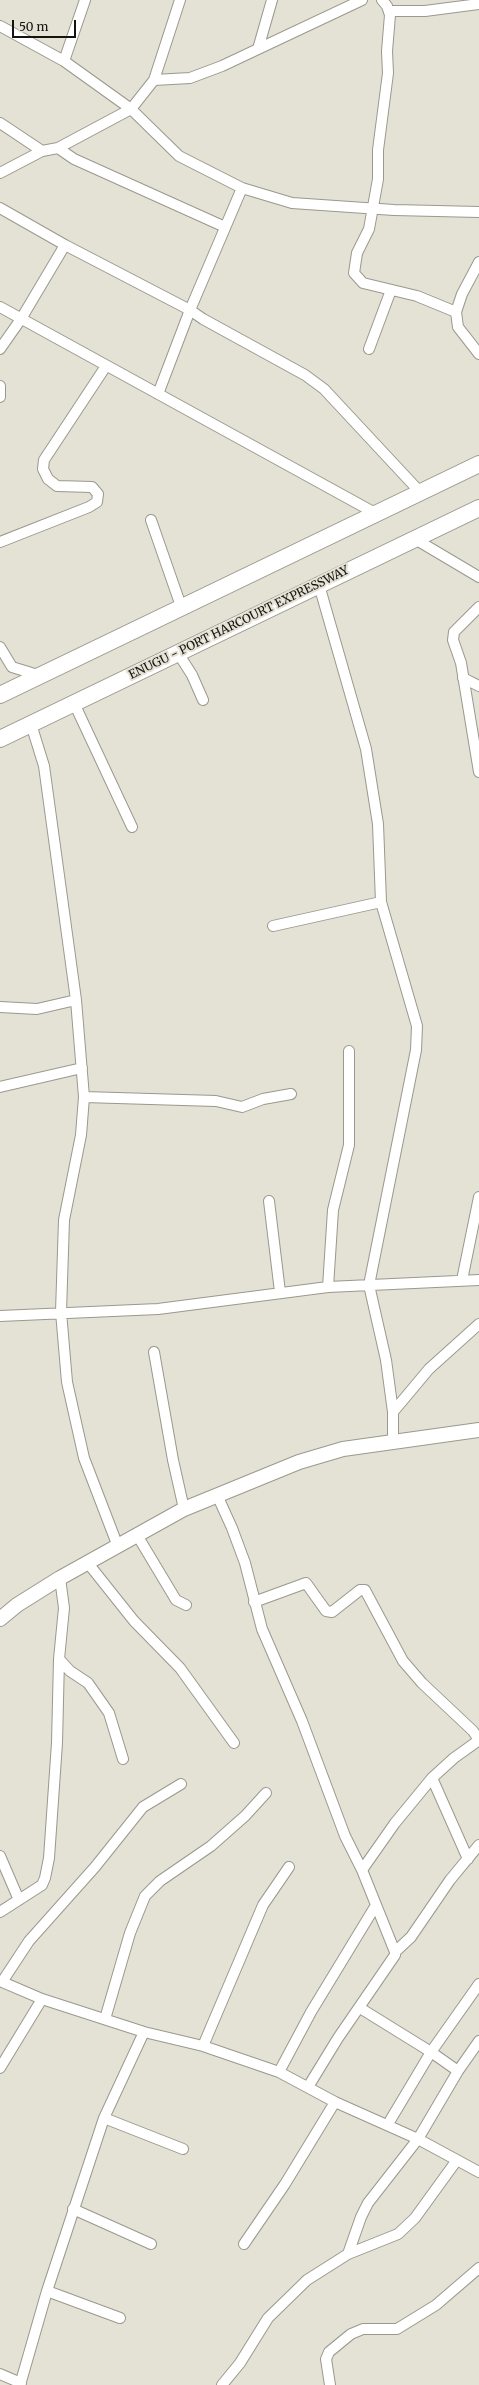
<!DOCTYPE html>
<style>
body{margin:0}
#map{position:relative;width:479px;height:2385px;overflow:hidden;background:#e4e1d5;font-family:Merriweather,serif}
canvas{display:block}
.scale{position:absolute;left:12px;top:20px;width:64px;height:18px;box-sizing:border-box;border:2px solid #14130f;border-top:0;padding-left:5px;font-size:12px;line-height:14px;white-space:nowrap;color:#14130f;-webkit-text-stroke:3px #e4e1d5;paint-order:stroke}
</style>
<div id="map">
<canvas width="479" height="2385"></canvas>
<div class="scale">50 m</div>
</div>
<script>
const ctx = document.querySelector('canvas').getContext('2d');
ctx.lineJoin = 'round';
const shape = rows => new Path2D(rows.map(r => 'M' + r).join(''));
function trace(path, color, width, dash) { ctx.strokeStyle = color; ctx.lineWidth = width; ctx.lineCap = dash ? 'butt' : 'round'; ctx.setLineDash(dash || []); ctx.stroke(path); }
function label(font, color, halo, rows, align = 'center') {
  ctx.font = font + ' Merriweather,serif'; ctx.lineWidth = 4; ctx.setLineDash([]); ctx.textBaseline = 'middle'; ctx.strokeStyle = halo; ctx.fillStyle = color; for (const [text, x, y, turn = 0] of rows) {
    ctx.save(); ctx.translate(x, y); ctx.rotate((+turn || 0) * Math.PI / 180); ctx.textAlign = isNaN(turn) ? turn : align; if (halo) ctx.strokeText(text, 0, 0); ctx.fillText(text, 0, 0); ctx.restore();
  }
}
const minor = shape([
 [382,0,387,6,390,15,387,51,388,73,378,150,378,179,369,229,357,253,354,273,363,283,417,296,456,312],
 [389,11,425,11,479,4],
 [0,26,64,61,131,109,179,156,242,188,292,203,394,210,479,212],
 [258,49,272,0],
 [64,61,85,0],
 [154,80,190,78,222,66,362,0],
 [0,123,42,151],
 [58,148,74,159,225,227],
 [0,173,42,151,58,148,131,109,154,80,180,0],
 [0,208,65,245,190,310,203,319,305,375,324,389,420,492],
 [479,262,462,294,456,312,458,327,479,354],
 [0,307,375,513],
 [0,349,21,319,65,245],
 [369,349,391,290],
 [0,386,0,397],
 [158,394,190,310,242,188],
 [151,520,182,609],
 [415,539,479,577],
 [0,542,89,507,97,502,98,494,92,487,57,486,48,479,43,469,44,460,106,366],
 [319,585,366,749,378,824,381,902,417,1026,416,1050,369,1285,386,1360,393,1412,393,1440],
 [479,607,454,632,453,640,461,663,479,772],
 [0,647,12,667,41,676],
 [178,653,192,675,203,700],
 [463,678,479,686],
 [74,703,132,827],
 [31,724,44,766,76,1000,84,1097,81,1135,64,1220,61,1312,67,1382,84,1458,117,1544],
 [273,926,381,902],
 [0,1007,37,1009,76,1000],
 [0,1087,82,1068],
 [84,1097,216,1101,242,1107,263,1099,291,1094],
 [269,1201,280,1292],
 [462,1280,479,1197],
 [328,1287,333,1210,349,1145,349,1051],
 [0,1316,158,1309,328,1287,479,1280],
 [154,1352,173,1460,184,1509],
 [393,1412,429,1369,479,1324],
 [217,1495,232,1528,245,1563,262,1629,302,1721,345,1836,362,1870,395,1952,395,1955,338,2038,308,2087],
 [137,1535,176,1600,186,1605],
 [87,1562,134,1621,180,1668,234,1743],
 [254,1602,306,1583,326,1611,332,1612,360,1590,365,1590,403,1661,422,1683,473,1731,479,1740],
 [59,1659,70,1671,88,1683,109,1713,123,1759],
 [432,1778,468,1859],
 [0,1856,19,1900],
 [362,1870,395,1823,432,1778,454,1758,479,1740],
 [0,1912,42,1885,45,1878,49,1858,57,1743,59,1659,64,1608,60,1578],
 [395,1952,411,1937,450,1880,479,1845],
 [0,1981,42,1999,144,2032,203,2046,279,2072,335,2102,418,2139,479,2172],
 [2,1982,29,1941,95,1867,143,1807,181,1784],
 [360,2008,431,2052,458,2071],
 [105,2019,130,1933,145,1896,160,1881,211,1846,245,1816,266,1793],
 [203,2046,263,1905,289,1867],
 [0,2068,42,1999],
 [279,2072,311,2012,376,1905],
 [104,2118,183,2149],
 [388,2124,431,2052,479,1984],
 [73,2209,151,2244],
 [244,2244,285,2184,335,2102],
 [348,2254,361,2217,368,2203,418,2139,458,2071,479,2041],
 [47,2291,120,2318],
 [0,2374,21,2383],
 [20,2385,47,2291,104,2118,144,2032],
 [222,2385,240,2363,268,2318,307,2280,348,2254,398,2234,415,2218,457,2160],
 [330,2385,326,2359,329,2352,351,2334,363,2329,397,2329,436,2305,479,2268]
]);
const secondary = shape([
 [0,1619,17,1605,60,1578,184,1509,299,1462,343,1449,479,1430]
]);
const trunk = shape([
 [0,695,479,464],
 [0,739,479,508]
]);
const streetNames = [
 ["ENUGU - PORT HARCOURT EXPRESSWAY",239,623,-26]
];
trace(minor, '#9b988d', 12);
trace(secondary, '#9b988d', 16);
trace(trunk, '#9b988d', 18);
trace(minor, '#fff', 10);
trace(secondary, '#fff', 14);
trace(trunk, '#fff', 16);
label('12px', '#14130f', '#e4e1d5', streetNames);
</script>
